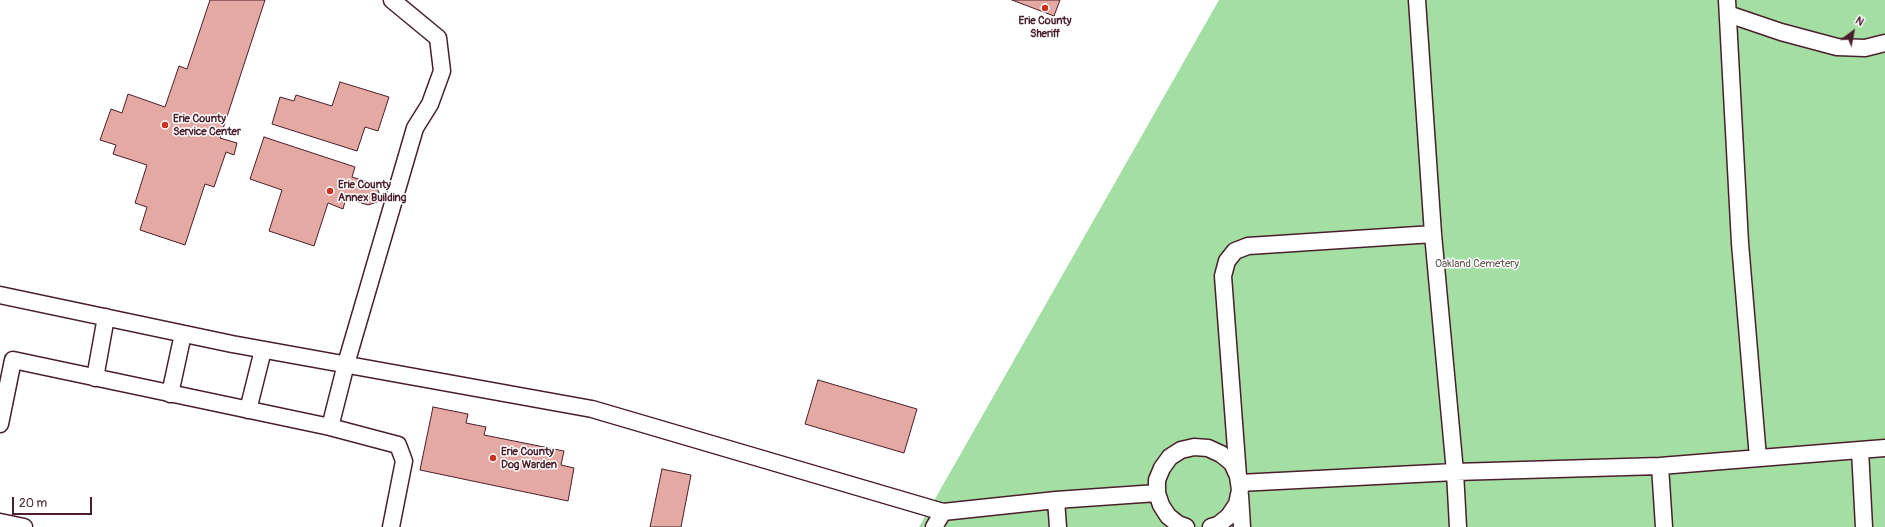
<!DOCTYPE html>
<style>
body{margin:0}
#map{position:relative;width:1885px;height:527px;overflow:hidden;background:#fff;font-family:Pangolin,sans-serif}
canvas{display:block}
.north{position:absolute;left:1833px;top:12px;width:40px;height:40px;-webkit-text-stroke:3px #fff;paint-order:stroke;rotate:32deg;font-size:11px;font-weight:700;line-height:16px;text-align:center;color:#4a1f2b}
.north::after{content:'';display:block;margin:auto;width:14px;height:18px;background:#4a1f2b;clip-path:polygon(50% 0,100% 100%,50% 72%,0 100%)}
.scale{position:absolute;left:12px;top:497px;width:80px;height:18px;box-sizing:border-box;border:2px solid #4a1f2b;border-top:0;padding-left:5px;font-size:12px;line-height:14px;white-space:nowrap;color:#4a1f2b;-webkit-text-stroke:3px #fff;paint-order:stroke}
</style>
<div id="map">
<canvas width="1885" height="527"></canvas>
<div class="north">N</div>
<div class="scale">20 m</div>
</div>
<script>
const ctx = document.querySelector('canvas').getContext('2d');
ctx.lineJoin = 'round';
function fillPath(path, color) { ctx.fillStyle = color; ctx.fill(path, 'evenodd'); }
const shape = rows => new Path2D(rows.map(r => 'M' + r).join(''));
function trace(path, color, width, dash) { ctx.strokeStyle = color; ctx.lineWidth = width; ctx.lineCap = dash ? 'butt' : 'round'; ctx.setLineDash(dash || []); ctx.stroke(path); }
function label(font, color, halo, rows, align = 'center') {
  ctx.font = font + ' Pangolin,sans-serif'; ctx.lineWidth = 3; ctx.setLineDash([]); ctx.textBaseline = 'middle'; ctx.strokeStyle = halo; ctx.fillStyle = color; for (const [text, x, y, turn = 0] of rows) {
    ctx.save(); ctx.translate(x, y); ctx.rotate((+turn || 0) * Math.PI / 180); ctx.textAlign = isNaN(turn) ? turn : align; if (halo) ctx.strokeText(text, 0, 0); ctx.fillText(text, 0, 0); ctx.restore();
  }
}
const green = shape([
 [1219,0,1885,0,1885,527,919,527]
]);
const building = shape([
 [210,0,265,0,220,138,237,143,234,155,226,152,214,187,205,184,185,245,140,230,147,207,135,203,147,165,113,154,116,145,100,140,111,109,122,113,128,94,165,107,179,66,187,69,210,0],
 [1012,0,1060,0,1054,16,1012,0],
 [340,82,389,97,378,131,365,127,357,151,272,124,280,97,294,101,296,95,332,106,340,82],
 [264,137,355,167,352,177,374,184,379,192,377,202,368,205,346,198,343,209,328,203,314,246,269,231,282,190,250,179,264,137],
 [818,380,917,409,904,453,805,424,818,380],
 [433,407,468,414,466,423,486,427,484,435,564,451,561,465,574,468,568,501,420,470,433,407],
 [662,469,691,475,681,527,650,527,662,469]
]);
const service = shape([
 [1417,0,1433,234,1455,472,1458,527],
 [1727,0,1740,243,1758,458],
 [1728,14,1781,32,1837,47,1865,48,1885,43],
 [0,295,232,344,592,409,943,512],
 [95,378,106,317],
 [170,394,183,334],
 [248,410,263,350],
 [0,424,13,360,330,427,398,445,404,461,391,527],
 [330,427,346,364,415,128,430,104,442,71,438,38,392,0],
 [1860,450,1864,527],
 [1660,466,1664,527],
 [1238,476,1223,276,1227,261,1235,251,1248,246,1433,234],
 [1239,483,1455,472,1660,466,1885,448],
 [1240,495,1242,527],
 [1056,500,1058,527],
 [0,522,24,527],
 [934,527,943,512,1056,500,1157,493],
 [1186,527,1178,524,1168,516,1161,505,1157,493,1157,480,1162,468,1170,457,1181,450,1194,447,1208,448,1221,454,1232,463,1238,476,1240,490,1237,504,1229,516,1218,525,1211,527]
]);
const markers = [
 [1045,8,4,"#c8321e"],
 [165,125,4,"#c8321e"],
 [330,191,4,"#c8321e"],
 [493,458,4,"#c8321e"]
];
const poiNames = [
 ["Erie County",1045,21,"center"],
 ["Sheriff",1045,34,"center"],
 ["Erie County",173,119],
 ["Service Center",173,132],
 ["Erie County",338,185],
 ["Annex Building",338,198],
 ["Erie County",501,452],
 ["Dog Warden",501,465]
];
const parkNames = [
 ["Oakland Cemetery",1477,264]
];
fillPath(green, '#a3dea3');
fillPath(building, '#e4a9a2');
trace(building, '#4a1f2b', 1);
trace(service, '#4a1f2b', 19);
trace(service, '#fff', 16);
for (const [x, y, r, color] of markers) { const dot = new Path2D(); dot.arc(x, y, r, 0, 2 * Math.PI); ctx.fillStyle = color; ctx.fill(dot); trace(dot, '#fff', 1.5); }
label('bold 11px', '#4a1f2b', '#fff', poiNames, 'left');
label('11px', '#65584f', '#fff', parkNames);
</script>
